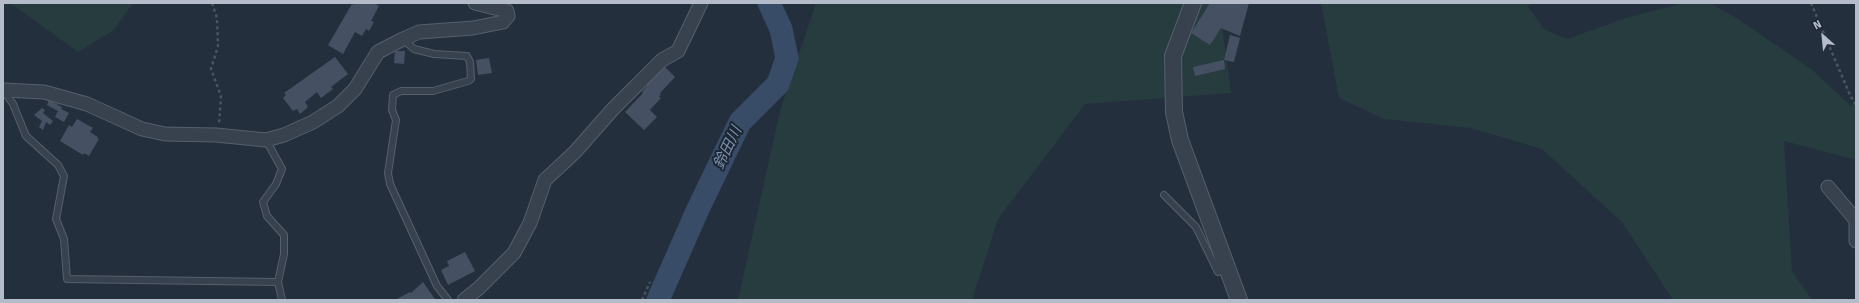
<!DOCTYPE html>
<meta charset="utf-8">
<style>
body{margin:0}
#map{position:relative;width:1859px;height:303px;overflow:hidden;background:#242f3e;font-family:"Fira Sans",sans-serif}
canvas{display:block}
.frame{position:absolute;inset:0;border:4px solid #b4bcc9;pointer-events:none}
.north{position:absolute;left:1803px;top:16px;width:40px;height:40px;-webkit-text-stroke:3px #1d2633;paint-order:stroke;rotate:333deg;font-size:11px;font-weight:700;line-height:16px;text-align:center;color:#b4bcc9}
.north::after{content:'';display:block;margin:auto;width:14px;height:18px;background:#b4bcc9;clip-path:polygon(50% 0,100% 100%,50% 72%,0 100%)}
</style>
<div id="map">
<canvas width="1859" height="303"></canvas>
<div class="frame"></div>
<div class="north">N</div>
</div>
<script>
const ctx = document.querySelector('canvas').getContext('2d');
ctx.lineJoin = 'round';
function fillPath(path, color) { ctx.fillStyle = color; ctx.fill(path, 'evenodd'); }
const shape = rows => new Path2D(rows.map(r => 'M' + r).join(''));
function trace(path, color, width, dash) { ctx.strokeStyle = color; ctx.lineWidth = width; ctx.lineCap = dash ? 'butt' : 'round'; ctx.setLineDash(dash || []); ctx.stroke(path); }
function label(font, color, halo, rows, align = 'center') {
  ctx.font = font + ' "Fira Sans","Noto Sans JP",sans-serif'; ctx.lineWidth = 4; ctx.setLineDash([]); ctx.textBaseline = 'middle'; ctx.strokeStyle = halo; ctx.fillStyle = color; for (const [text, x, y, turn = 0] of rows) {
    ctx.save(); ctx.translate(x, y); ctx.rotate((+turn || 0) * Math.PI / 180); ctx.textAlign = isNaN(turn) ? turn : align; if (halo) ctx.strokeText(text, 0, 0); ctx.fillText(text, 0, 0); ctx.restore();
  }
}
const green = shape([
 [7,3,133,3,114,30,78,52,16,7],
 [816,3,1219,3,1231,93,1085,104,998,219,972,300,738,300,780,111],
 [1321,3,1531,3,1528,7,1544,29,1567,39,1629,17,1684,3,1710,3,1738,19,1811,69,1851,106,1856,104,1856,160,1784,141,1792,271,1812,300,1673,300,1622,222,1542,149,1471,128,1384,119,1339,98]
]);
const river = shape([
 [658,300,698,209,740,122,778,84,787,58,781,29,769,3]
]);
const building = shape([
 [355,3,374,3,379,6,371,21,374,22,369,31,366,29,362,36,355,32,343,54,328,45,352,4,354,5],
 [1210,3,1249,3,1240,36,1221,28,1210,45,1191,33],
 [1230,35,1240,38,1234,62,1224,60],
 [395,51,405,51,404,64,394,63],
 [335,57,348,74,331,87,333,89,321,98,317,92,305,102,308,107,300,114,297,109,293,111,283,98,286,95,284,93],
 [489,58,492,73,478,75,476,60],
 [1224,60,1225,69,1195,76,1193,67],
 [663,65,675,77,660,93,661,94,659,97,661,98,650,110,657,117,644,130,625,112,643,93,642,92,647,86,645,84],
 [49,100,62,107,61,109,69,113,64,122,55,117,58,111,47,105],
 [42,108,45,110,43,113,53,121,50,125,46,122,43,130,39,127,42,121,34,115],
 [77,119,93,128,90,132,98,137,97,138,99,139,89,156,84,153,83,155,60,141,69,125,72,127],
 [465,252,475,271,448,285,441,270,449,266,447,261],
 [423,282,435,299,433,300,395,300,410,292,411,293]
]);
const path = shape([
 [212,3,217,18,218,46,211,69,221,96,219,124],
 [1811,3,1850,95,1856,105],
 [642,300,650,282]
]);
const service = shape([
 [403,39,414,49,434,54,467,56,470,62,471,79,468,81,433,91,401,91,393,95,392,110,396,120,388,173,390,184,437,286,448,300],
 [4,91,13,104,26,136,58,165,64,176,56,219,64,239,67,279,278,282],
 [266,140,282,169,276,184,263,202,267,216,284,235,284,254,278,282,282,300],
 [1164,195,1196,227,1218,272,1226,268]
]);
const minor = shape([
 [3,90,44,92,87,104,142,129,165,134,216,135,266,140,284,135,313,122,338,106,355,89,378,52,403,39,419,32,473,28,503,22,508,16,507,11,475,3],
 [1828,187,1855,219],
 [1856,217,1856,241],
 [464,300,479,288,514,253,530,223,545,180,575,152,612,110,662,60,678,51,701,3]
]);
const tertiary = shape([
 [1193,3,1173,56,1174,112,1180,140,1239,300]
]);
const waterNames = [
 ["鈴田川",728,148,-64]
];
fillPath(green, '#263c3f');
trace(river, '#394c67', 23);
fillPath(building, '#455162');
trace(service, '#565f6c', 8);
trace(minor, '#565f6c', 15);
trace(tertiary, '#565f6c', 18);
trace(path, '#44595c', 2.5, [3, 3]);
trace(service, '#38414e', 6);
trace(minor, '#38414e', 13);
trace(tertiary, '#38414e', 16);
label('italic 15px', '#7c92b1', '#1d2633', waterNames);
</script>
